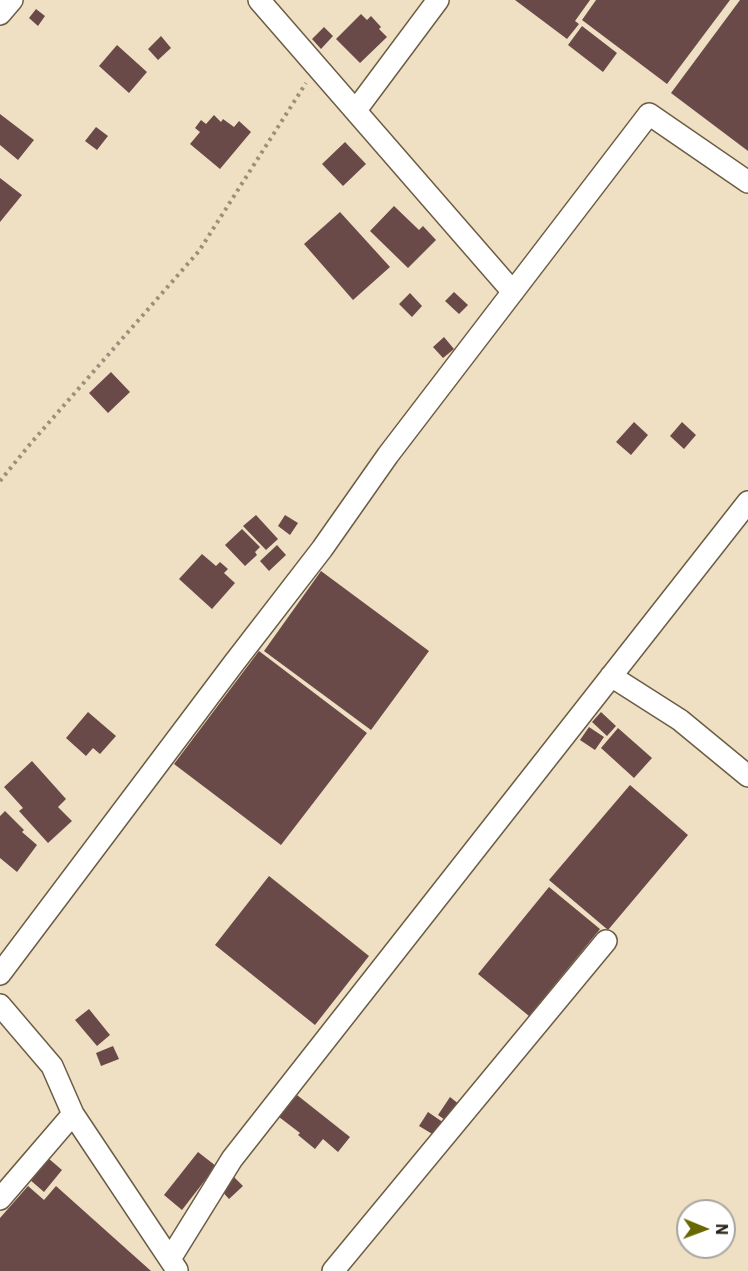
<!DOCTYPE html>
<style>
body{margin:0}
#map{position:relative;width:748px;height:1271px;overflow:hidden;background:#efdfc3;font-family:"IBM Plex Sans",sans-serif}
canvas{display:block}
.north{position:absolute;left:676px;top:1199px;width:60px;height:60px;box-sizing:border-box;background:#fff;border:2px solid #a9a6a2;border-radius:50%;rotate:91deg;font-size:16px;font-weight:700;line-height:24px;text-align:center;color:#272116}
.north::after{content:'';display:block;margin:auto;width:21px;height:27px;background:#696701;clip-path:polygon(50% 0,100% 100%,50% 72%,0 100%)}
</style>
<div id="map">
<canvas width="748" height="1271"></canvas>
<div class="north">N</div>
</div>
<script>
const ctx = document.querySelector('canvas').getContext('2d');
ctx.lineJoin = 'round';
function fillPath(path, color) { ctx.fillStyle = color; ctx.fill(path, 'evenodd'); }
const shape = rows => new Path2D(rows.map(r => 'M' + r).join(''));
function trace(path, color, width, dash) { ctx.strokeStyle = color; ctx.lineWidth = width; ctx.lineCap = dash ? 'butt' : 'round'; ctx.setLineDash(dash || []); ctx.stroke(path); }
const building = shape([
 [515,0,590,0,575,21,579,24,567,39],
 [596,0,730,0,667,84,582,20],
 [740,0,748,0,748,151,671,93],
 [36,9,45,16,38,26,29,18],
 [361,14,367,20,371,16,381,27,379,29,387,37,360,63,336,39],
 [582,26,617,53,603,72,568,45],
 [324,27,333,36,321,49,312,39],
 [161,36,171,48,158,60,148,49],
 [117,45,147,72,129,93,99,66],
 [0,114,34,140,18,160,0,145],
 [214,115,221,122,223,119,234,127,239,121,251,132,220,169,190,144,200,132,195,128,201,120,206,124],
 [96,127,108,136,97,150,85,141],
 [345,142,366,164,343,186,322,164],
 [0,178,22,195,0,222],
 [394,206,419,230,423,226,436,240,408,268,370,231],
 [340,212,390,267,353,300,304,244],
 [454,292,468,305,459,314,445,301],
 [410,293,422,306,412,317,399,304],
 [444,337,454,349,443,358,433,347],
 [111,372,130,392,108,413,89,393],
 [634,422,648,435,631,455,616,442],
 [682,422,696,435,684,449,670,436],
 [256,515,278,539,266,550,243,526],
 [285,515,298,523,290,535,278,526],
 [242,529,260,547,255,552,257,555,245,566,225,545],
 [277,545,286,555,269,571,260,561],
 [202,554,216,566,220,562,228,569,224,573,235,583,212,609,179,579],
 [321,571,429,651,371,730,264,651],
 [259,651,367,733,281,845,174,764],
 [88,712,116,736,100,754,93,748,86,756,66,738],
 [601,712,616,726,607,736,592,722],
 [589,727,604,737,595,750,580,740],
 [618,728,652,758,634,778,601,748],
 [32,761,66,799,58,807,72,821,48,843,19,811,23,808,4,787],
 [630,785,688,835,608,930,549,880],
 [5,811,24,830,22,832,37,845,17,872,0,858,0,816],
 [269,876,369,956,315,1025,215,945],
 [549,887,600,929,529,1016,478,974],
 [89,1009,110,1035,97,1046,75,1020],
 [113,1046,119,1059,101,1066,96,1053],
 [297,1095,350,1137,338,1152,323,1139,315,1149,298,1135,300,1133,279,1117],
 [450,1097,460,1105,448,1122,438,1115],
 [428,1112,447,1125,439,1138,419,1126],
 [198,1152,216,1166,182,1210,164,1195],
 [48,1158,62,1170,44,1192,29,1179],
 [232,1175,243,1186,229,1199,219,1188],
 [28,1186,44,1200,56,1186,151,1271,0,1271,0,1218]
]);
const path = shape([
 [0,481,31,443,199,251,306,83]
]);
const minor = shape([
 [259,0,513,292],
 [0,14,12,0],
 [356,110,438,0],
 [611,676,680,720,748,776],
 [0,974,234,663,322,549,388,455,649,114,748,182],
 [0,1005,52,1066,73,1114,177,1270],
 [0,1199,73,1114],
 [170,1259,232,1159,748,502],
 [333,1271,606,941]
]);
fillPath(building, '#6a4a49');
trace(minor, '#6b5d44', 24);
trace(path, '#9b8f7a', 4, [3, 4.5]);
trace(minor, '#fff', 21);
</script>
